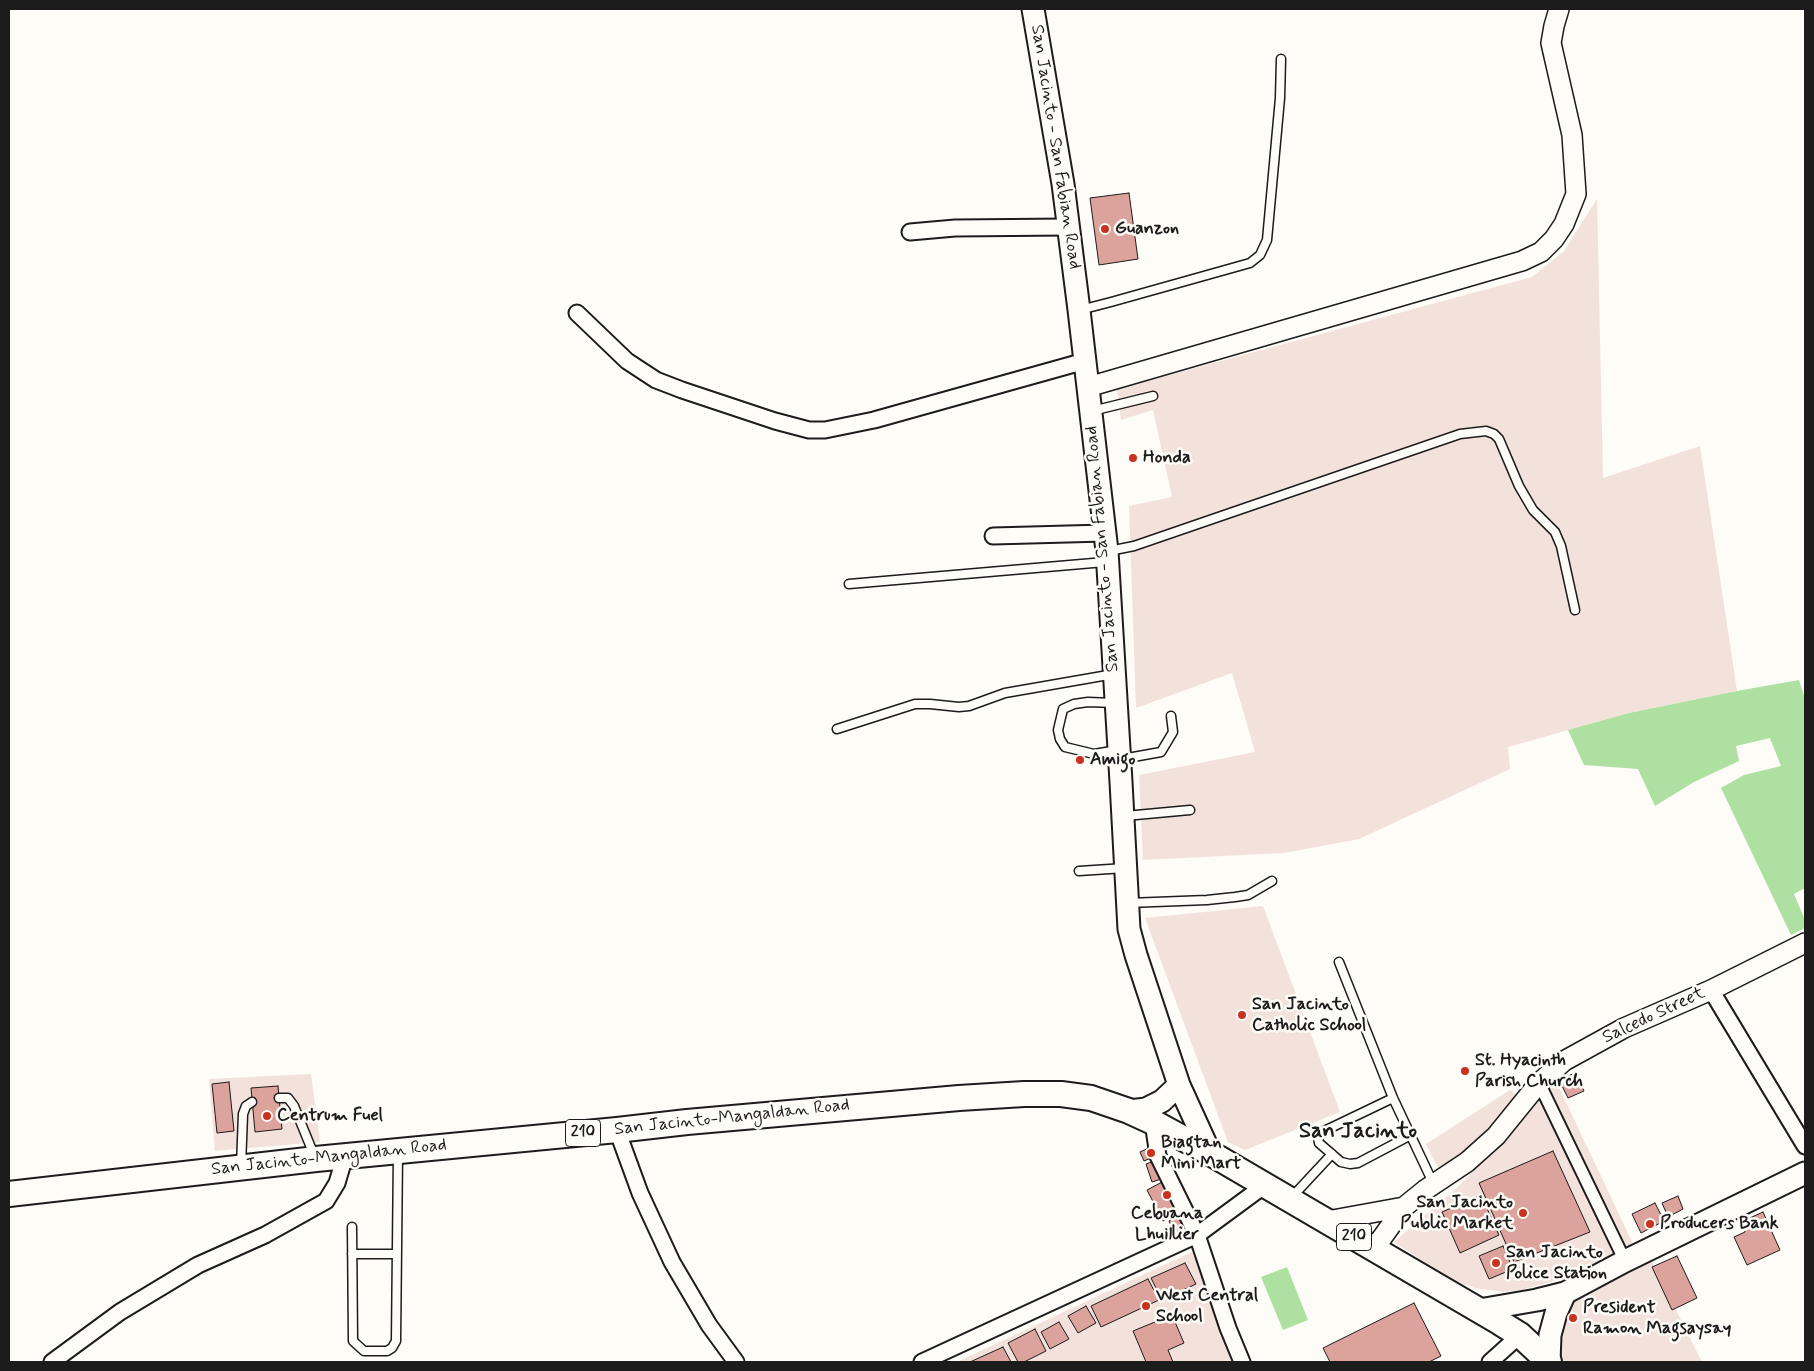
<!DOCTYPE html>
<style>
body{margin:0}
#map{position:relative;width:1814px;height:1371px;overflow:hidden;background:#fdfcf7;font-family:Mynerve,sans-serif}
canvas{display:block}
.frame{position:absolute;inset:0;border:10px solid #1c1c1c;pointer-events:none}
</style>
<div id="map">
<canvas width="1814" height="1371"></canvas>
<div class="frame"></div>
</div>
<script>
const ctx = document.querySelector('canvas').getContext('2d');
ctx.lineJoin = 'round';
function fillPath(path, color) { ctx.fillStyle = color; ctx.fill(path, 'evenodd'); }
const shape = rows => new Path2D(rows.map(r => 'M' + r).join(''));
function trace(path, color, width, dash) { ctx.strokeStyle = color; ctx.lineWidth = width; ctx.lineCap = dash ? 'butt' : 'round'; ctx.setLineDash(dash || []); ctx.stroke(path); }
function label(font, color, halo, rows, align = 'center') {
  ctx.font = font + ' Mynerve,sans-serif'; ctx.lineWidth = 5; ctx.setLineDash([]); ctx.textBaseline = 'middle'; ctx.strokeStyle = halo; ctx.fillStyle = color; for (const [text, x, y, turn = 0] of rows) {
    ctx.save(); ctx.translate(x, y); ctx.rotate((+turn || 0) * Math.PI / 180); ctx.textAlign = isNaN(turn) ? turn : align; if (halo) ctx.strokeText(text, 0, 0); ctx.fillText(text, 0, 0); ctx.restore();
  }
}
const built = shape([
 [1597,199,1603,478,1700,446,1737,691,1629,713,1508,747,1510,769,1359,839,1284,853,1143,860,1139,775,1255,752,1232,673,1136,708,1129,506,1172,497,1153,410,1121,420,1117,389,1532,277,1564,251],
 [1263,906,1340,1112,1245,1150,1228,1142,1145,918],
 [311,1074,320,1142,215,1151,209,1079],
 [1556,1081,1634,1246,1610,1261,1555,1281,1520,1290,1503,1292,1475,1288,1453,1281,1394,1242,1461,1184,1536,1100],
 [1510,1090,1519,1096,1468,1153,1440,1172,1426,1144],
 [1192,1252,1240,1362,959,1361],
 [1651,1260,1702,1362,1562,1362,1558,1341,1560,1321,1574,1299]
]);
const green = shape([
 [1799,680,1805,699,1805,888,1794,894,1805,920,1805,928,1791,935,1721,788,1744,775,1781,766,1770,738,1736,746,1739,761,1694,782,1655,806,1638,769,1584,765,1568,730,1629,713,1737,691],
 [1287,1267,1308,1320,1283,1330,1261,1277]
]);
const building = shape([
 [1129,193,1138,259,1099,265,1090,198,1129,193],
 [1575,1073,1584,1091,1568,1098,1559,1080,1575,1073],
 [229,1082,234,1131,217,1133,212,1084,229,1082],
 [278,1086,282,1129,255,1132,251,1088,278,1086],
 [1151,1147,1156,1156,1144,1161,1140,1152,1151,1147],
 [1553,1151,1590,1232,1514,1262,1479,1183,1553,1151],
 [1157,1160,1164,1178,1152,1182,1146,1164,1157,1160],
 [1164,1181,1180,1213,1163,1221,1147,1190,1164,1181],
 [1481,1195,1499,1235,1460,1253,1442,1212,1481,1195],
 [1678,1196,1683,1209,1668,1217,1662,1203,1678,1196],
 [1655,1203,1664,1221,1641,1233,1632,1214,1655,1203],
 [1763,1212,1780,1250,1747,1265,1734,1237,1745,1232,1741,1222,1763,1212],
 [1182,1215,1191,1234,1178,1240,1169,1221,1182,1215],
 [1503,1246,1513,1269,1489,1279,1479,1256,1503,1246],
 [1677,1256,1697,1298,1672,1310,1652,1267,1677,1256],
 [1185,1263,1196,1284,1162,1300,1151,1278,1185,1263],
 [1148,1279,1159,1300,1101,1327,1091,1306,1148,1279],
 [1414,1303,1441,1356,1429,1362,1330,1362,1323,1348,1414,1303],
 [1086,1306,1096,1323,1078,1333,1068,1316,1086,1306],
 [1172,1315,1184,1343,1168,1350,1173,1362,1146,1362,1133,1331,1172,1315],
 [1059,1322,1069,1339,1050,1349,1041,1332,1059,1322],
 [1035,1329,1046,1351,1024,1362,1018,1362,1008,1343,1035,1329],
 [1003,1347,1011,1362,970,1362,1003,1347]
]);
const service = shape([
 [1080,310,1111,302,1250,263,1260,255,1267,240,1280,98,1281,59],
 [1092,411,1153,396],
 [1109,551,1134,546,1460,434,1486,431,1494,434,1499,439,1519,486,1533,510,1555,532,1561,546,1575,610],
 [849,584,1105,562],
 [1114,703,1088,702,1074,704,1063,709,1058,730,1060,739,1065,747,1094,754,1118,750],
 [837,729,915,704,930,704,959,707,969,706,1005,693,1114,674],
 [1122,759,1161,752,1173,732,1171,716],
 [1125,816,1190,810],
 [1079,871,1125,868],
 [1128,903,1207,900,1235,897,1248,895,1272,881],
 [1339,962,1393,1098,1434,1185],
 [279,1098,288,1098,294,1106,314,1155],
 [1393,1098,1320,1133,1318,1138,1319,1143,1341,1162,1350,1164,1358,1163,1411,1135],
 [241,1166,243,1114,246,1106,252,1102],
 [1291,1198,1332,1154],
 [352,1227,353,1341,364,1351,387,1351,392,1348,396,1341,398,1154],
 [352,1254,397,1254]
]);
const pedestrian = shape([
 [1539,1083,1625,1261]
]);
const minor = shape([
 [910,232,955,228,1068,227],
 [577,313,627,361,656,380,682,390,775,421,809,430,825,430,874,420,1085,361],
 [993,536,1105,533],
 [1711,990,1805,1146],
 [1153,1122,1158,1156,1197,1235,1228,1328,1242,1362],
 [617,1130,640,1193,672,1262,709,1325,736,1362],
 [52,1362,120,1312,198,1265,265,1235,326,1201,337,1183,345,1156],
 [922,1362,1197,1235,1265,1185],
 [1490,1362,1520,1335]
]);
const tertiary = shape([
 [1088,387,1522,261,1541,252,1554,239,1564,224,1576,194,1572,135,1551,43,1554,26,1559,9],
 [1327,1221,1404,1207],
 [1374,1249,1404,1207,1425,1190,1467,1162,1496,1136,1539,1083,1564,1061,1624,1028,1711,990,1805,943]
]);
const secondary = shape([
 [1033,9,1063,184,1079,310,1107,551,1121,782,1129,929,1136,955,1179,1085,1210,1153],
 [1129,1111,1146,1109,1162,1101,1179,1085],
 [1479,1310,1537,1300,1565,1293,1625,1261,1805,1173],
 [1549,1362,1550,1335,1556,1313,1565,1293]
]);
const primary = shape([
 [9,1194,316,1159,617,1130,687,1122,959,1098,1024,1094,1061,1094,1091,1098,1129,1111,1153,1122,1210,1153,1499,1322,1520,1335,1549,1362]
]);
const markers = [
 [1105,229,5,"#c8321e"],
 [1133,458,5,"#c8321e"],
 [1080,760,5,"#c8321e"],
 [1242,1015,5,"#c8321e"],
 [1465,1071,5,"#c8321e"],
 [267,1116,5,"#c8321e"],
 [1151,1153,5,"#c8321e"],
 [1167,1195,5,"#c8321e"],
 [1523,1213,5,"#c8321e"],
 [1650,1224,5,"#c8321e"],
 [1496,1263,5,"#c8321e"],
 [1146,1306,5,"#c8321e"],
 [1573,1318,5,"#c8321e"]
];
const shields = [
 [583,1133,35],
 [1354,1237,35]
];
const shieldNames = [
 ["210",583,1133],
 ["210",1354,1237]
];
const streetNames = [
 ["San Jacinto - San Fabian Road",1055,147,81],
 ["San Jacinto - San Fabian Road",1103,549,-95],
 ["Salcedo Street",1654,1016,-25],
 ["San Jacinto-Mangaldan Road",732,1118,-6],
 ["San Jacinto-Mangaldan Road",329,1158,-6]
];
const poiNames = [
 ["Guanzon",1115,229],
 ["Honda",1143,458],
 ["Amigo",1090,760],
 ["San Jacinto",1252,1005],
 ["Catholic School",1252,1026],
 ["St. Hyacinth",1475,1061],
 ["Parish Church",1475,1082],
 ["Centrum Fuel",277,1116],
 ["Biagtan",1161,1143],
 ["Mini Mart",1161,1164],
 ["San Jacinto",1513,1203,"right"],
 ["Public Market",1513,1224,"right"],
 ["Cebuana",1167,1214,"center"],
 ["Lhuillier",1167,1235,"center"],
 ["Producers Bank",1660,1224],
 ["San Jacinto",1506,1253],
 ["Police Station",1506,1274],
 ["West Central",1156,1296],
 ["School",1156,1317],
 ["President",1583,1308],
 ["Ramon Magsaysay",1583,1329]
];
const districtNames = [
 ["San Jacinto",1358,1132]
];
fillPath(built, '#f3e1dc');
fillPath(green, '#ade0a1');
fillPath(building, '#dca29c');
trace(building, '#1c1c1c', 1);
trace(service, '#1c1c1c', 11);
trace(pedestrian, '#1c1c1c', 15);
trace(minor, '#1c1c1c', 19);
trace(tertiary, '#1c1c1c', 22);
trace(secondary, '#1c1c1c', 25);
trace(primary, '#1c1c1c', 28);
trace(service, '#fdfcf7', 8);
trace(pedestrian, '#fdfcf7', 11);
trace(minor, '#fdfcf7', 15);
trace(tertiary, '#fdfcf7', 19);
trace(secondary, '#fdfcf7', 21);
trace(primary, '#fdfcf7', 24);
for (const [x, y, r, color] of markers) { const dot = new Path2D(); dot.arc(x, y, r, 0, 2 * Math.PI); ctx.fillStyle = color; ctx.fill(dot); trace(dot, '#fdfcf7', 2); }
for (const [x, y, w] of shields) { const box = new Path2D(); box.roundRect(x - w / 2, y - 13.5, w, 27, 4); ctx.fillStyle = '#fdfcf7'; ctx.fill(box); trace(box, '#1c1c1c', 1); }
label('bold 16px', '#1c1c1c', null, shieldNames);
label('18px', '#1c1c1c', '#fdfcf7', streetNames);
label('bold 18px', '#1c1c1c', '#fdfcf7', poiNames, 'left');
label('bold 22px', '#1c1c1c', '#fdfcf7', districtNames);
</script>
